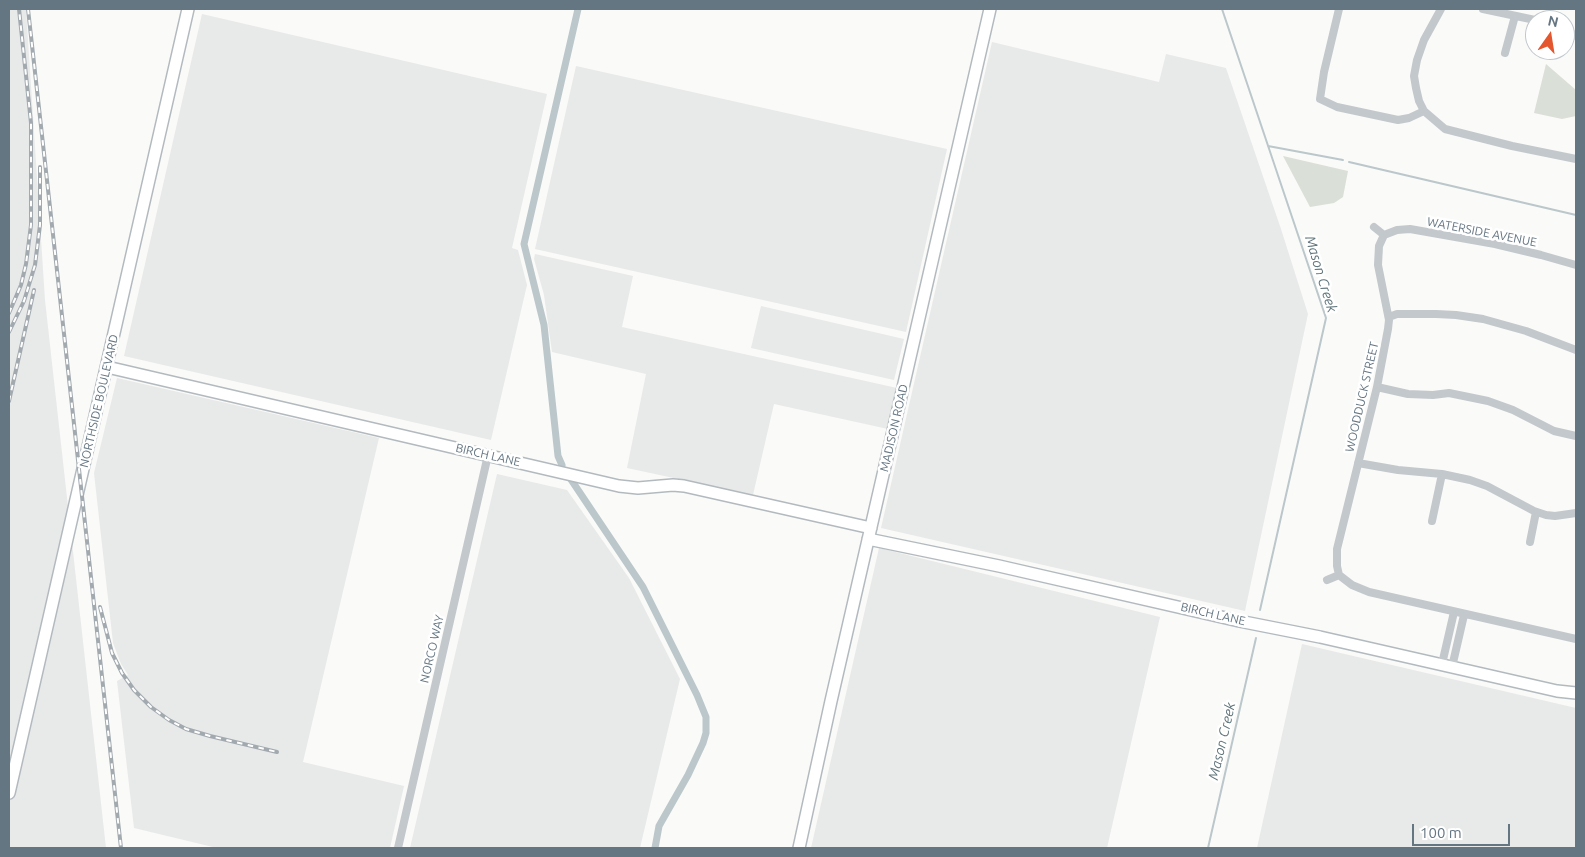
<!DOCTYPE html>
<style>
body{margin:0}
#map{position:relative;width:1585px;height:857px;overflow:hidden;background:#fafaf8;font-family:Ubuntu,sans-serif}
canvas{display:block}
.frame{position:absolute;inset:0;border:10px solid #657683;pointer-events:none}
.north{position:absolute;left:1525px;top:10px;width:50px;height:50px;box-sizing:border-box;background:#fff;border:1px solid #c1c8cd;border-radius:50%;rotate:13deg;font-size:14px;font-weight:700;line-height:20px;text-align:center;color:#657683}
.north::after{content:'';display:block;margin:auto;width:18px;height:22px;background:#e4572e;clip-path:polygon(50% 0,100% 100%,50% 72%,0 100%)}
.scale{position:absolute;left:1412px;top:824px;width:98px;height:22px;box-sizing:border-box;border:2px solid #657683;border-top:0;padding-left:6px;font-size:15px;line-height:18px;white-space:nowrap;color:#657683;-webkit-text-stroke:4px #fff;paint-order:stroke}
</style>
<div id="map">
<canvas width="1585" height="857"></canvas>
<div class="frame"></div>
<div class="north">N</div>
<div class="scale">100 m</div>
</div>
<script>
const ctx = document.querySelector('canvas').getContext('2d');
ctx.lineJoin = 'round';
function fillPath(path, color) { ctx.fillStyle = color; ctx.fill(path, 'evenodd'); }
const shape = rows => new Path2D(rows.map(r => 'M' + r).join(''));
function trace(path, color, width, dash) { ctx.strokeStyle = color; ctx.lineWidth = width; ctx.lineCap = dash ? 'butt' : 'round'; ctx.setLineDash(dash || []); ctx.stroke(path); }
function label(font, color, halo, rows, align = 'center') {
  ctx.font = font + ' Ubuntu,sans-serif'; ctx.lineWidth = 5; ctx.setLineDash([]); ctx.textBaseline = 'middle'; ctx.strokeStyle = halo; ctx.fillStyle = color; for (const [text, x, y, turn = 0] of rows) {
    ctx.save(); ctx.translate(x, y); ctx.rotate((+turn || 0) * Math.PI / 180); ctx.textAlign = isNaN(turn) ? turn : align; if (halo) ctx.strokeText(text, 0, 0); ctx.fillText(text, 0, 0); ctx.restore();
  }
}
const built = shape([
 [9,9,26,9,45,300,106,848,9,848],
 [202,14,547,94,512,248,518,250,527,285,491,440,124,356],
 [992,42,1159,82,1166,54,1226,68,1281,229,1308,314,1245,611,881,528],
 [576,66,947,149,906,332,535,249],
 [535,254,633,276,622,327,897,388,888,429,774,404,753,495,627,468,646,374,552,352,544,295,534,259],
 [761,306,904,339,894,380,751,348],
 [117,378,379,438,303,762,404,786,390,848,217,848,134,828,117,681,128,675,121,664,113,643,94,473],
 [497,474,567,490,629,578,680,679,640,848,410,848],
 [879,548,1160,617,1107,848,811,848],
 [1302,644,1576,708,1576,848,1257,848]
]);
const green = shape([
 [1546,64,1576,90,1576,116,1562,119,1534,113],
 [1283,156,1348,171,1343,197,1334,203,1310,207]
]);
const stream = shape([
 [1222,9,1326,318,1260,610],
 [1268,146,1343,160],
 [1349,162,1576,215],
 [1208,848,1256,638]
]);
const canal = shape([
 [562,465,558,456,544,325,524,244,578,9],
 [570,478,643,587,697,695,706,717,706,733,703,743,688,775,659,826,655,848]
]);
const street = shape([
 [1339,9,1324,72,1320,99,1337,107,1398,120,1409,118,1424,111],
 [1441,9,1424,40,1417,60,1414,76,1416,88,1419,101,1424,111,1445,129,1512,146,1576,159],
 [1483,9,1535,20],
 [1565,29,1576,36],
 [1505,53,1515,16],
 [1374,227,1384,235],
 [1384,235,1397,230,1410,229,1495,244,1541,255,1576,265],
 [1389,317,1397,314,1436,314,1456,315,1483,319,1526,331,1576,350],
 [1377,387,1408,394,1433,395,1449,393,1488,401,1513,410,1554,431,1576,436],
 [1358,463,1398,470,1442,474,1470,480,1487,486,1534,511,1546,515,1555,516,1576,513],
 [1432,521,1442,474],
 [1530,542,1536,512],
 [1339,575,1337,566,1337,549,1377,387,1388,329,1389,320,1378,265,1379,246,1384,235],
 [1339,575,1352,585,1369,592,1576,639],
 [1327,580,1339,575],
 [1442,664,1454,612],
 [1452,667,1464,615],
 [398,848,488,455]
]);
const secondary = shape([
 [107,367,619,486,638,488,673,485,684,486,871,528],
 [868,539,999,566,1239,621,1320,637,1557,691,1576,693],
 [9,793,188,9],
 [799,848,831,701,990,9]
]);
const rail = shape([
 [28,9,121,848],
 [9,313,21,285,26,264,31,225,31,123,19,9],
 [9,332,24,301,35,265,40,225,40,167],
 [9,401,34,290],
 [100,607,112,653,122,673,134,690,151,707,169,720,186,729,210,736,277,752]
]);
const streetNames = [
 ["WATERSIDE AVENUE",1482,232,11],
 ["WOODDUCK STREET",1362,397,-77],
 ["NORTHSIDE BOULEVARD",99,401,-77],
 ["MADISON ROAD",894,428,-77],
 ["BIRCH LANE",488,455,13],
 ["BIRCH LANE",1213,614,13],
 ["NORCO WAY",432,649,-77]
];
const waterNames = [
 ["Mason Creek",1321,274,73],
 ["Mason Creek",1222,741,-77]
];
fillPath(built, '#e8e9e9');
fillPath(green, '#dadfd7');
trace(stream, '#bbc7cb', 2);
trace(canal, '#bbc7cb', 7);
trace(secondary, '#b3babf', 14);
trace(street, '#c3c8cc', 8);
trace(secondary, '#fff', 11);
trace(rail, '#a2aab0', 4);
trace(rail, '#fff', 2, [5.5]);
label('12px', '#657683', '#fff', streetNames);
label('italic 14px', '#60757c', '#fff', waterNames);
</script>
